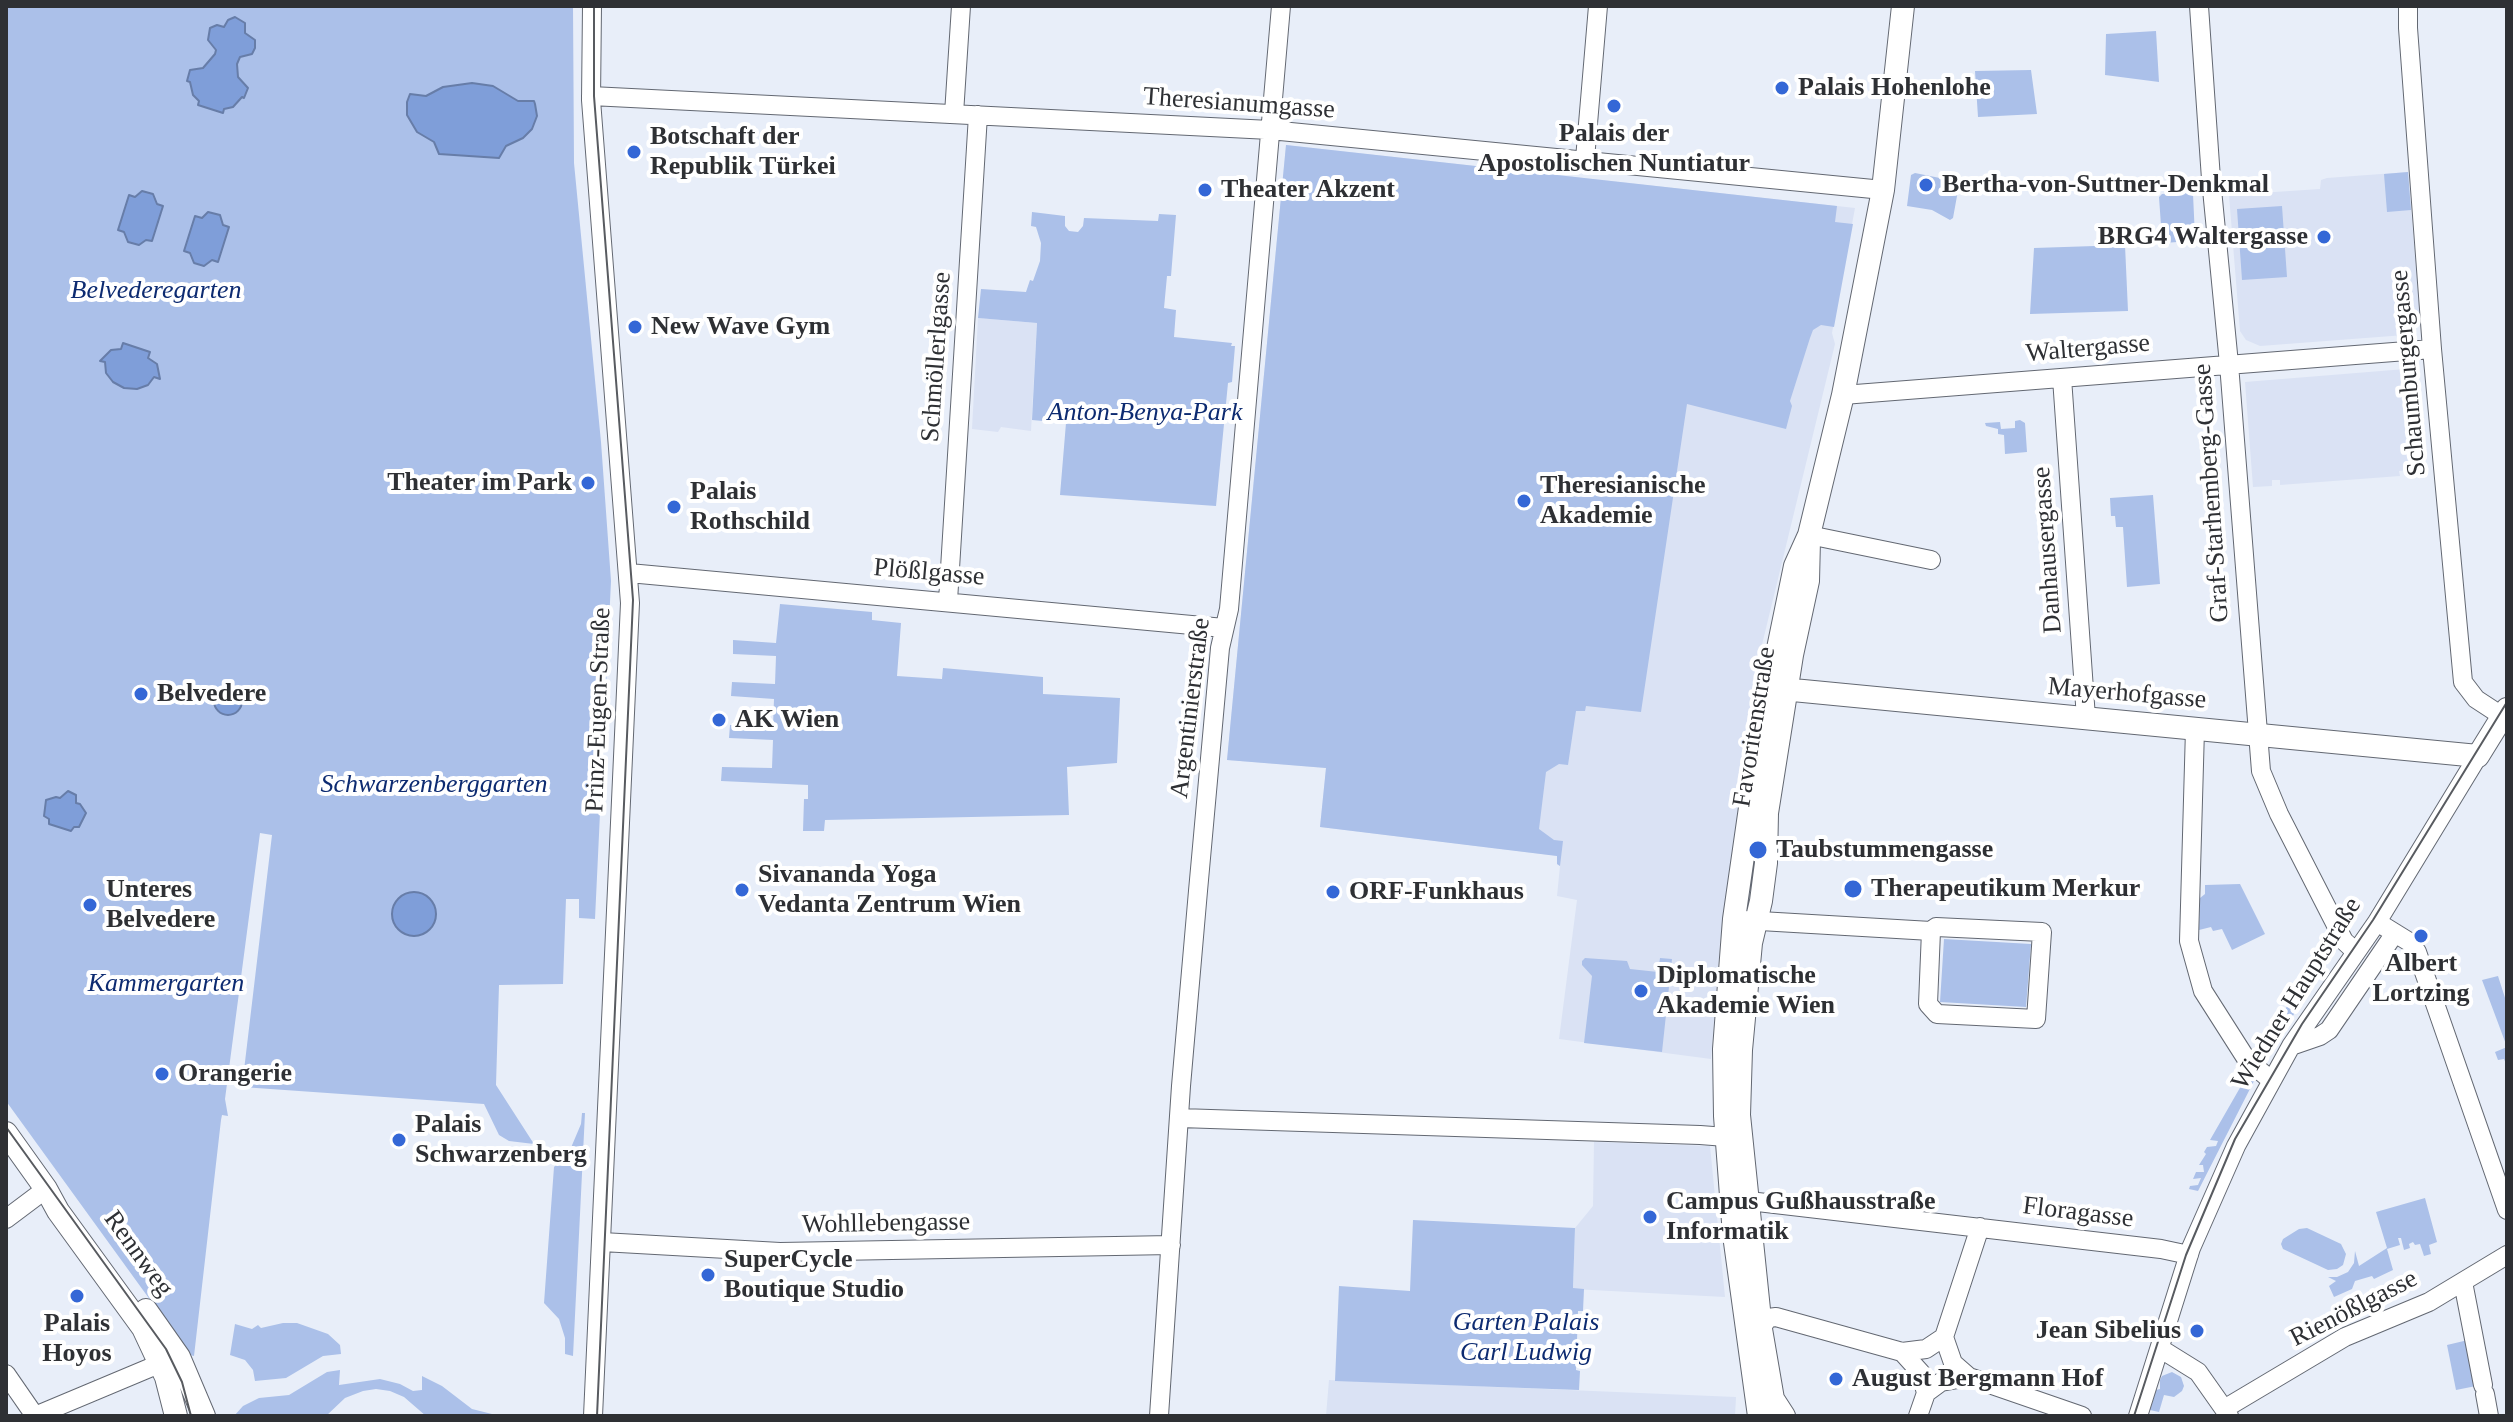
<!DOCTYPE html>
<meta charset="utf-8">
<style>
body{margin:0}
#map{position:relative;width:2513px;height:1422px;overflow:hidden;background:#e8eef9;font-family:Georgia,serif}
canvas{display:block}
.frame{position:absolute;inset:0;border:8px solid #2e3034;pointer-events:none}
</style>
<div id="map">
<canvas width="2513" height="1422"></canvas>
<div class="frame"></div>
</div>
<script>
const ctx = document.querySelector('canvas').getContext('2d');
ctx.lineJoin = 'round';
function fillPath(path, color) { ctx.fillStyle = color; ctx.fill(path, 'evenodd'); }
const shape = rows => new Path2D(rows.map(r => 'M' + r).join(''));
function trace(path, color, width, dash) { ctx.strokeStyle = color; ctx.lineWidth = width; ctx.lineCap = dash ? 'butt' : 'round'; ctx.setLineDash(dash || []); ctx.stroke(path); }
function label(font, color, halo, rows, align = 'center') {
  ctx.font = font + ' Georgia,serif'; ctx.lineWidth = 8; ctx.setLineDash([]); ctx.textBaseline = 'middle'; ctx.strokeStyle = halo; ctx.fillStyle = color; for (const [text, x, y, turn = 0] of rows) {
    ctx.save(); ctx.translate(x, y); ctx.rotate((+turn || 0) * Math.PI / 180); ctx.textAlign = isNaN(turn) ? turn : align; if (halo) ctx.strokeText(text, 0, 0); ctx.fillText(text, 0, 0); ctx.restore();
  }
}
const built = shape([
 [1286,145,1855,208,1832,333,1835,344,1759,657,1720,943,1711,1059,1559,1039,1577,900,1557,896,1560,866,1557,864,1558,856,1320,827,1326,768,1227,760],
 [2408,172,2420,317,2415,329,2405,335,2260,346,2246,340,2240,331,2229,195,2320,189,2321,180,2327,178],
 [978,318,1037,323,1031,431,1001,427,998,432,972,429],
 [2418,368,2426,474,2408,475,2407,470,2399,471,2400,476,2280,485,2280,480,2272,480,2272,486,2253,487,2245,382],
 [1594,1142,1710,1146,1725,1297,1573,1289,1575,1228,1593,1206],
 [1329,1380,1736,1397,1735,1416,1326,1416]
]);
const green = shape([
 [6,6,573,6,574,163,601,442,611,581,595,919,579,918,579,899,566,899,563,984,499,985,496,1085,534,1144,509,1141,499,1135,484,1104,242,1087,272,835,260,833,225,1099,228,1116,222,1115,221,1120,194,1356,190,1355,6,1101],
 [2156,31,2159,82,2105,75,2106,34],
 [2031,70,2037,114,1978,117,1975,71],
 [1286,145,1837,206,1835,222,1853,224,1834,327,1821,325,1813,330,1810,338,1790,401,1792,406,1786,429,1687,404,1641,712,1586,706,1585,711,1576,711,1568,765,1559,764,1546,772,1539,829,1554,840,1563,841,1560,866,1557,864,1557,856,1320,827,1326,768,1227,760],
 [2408,172,2411,210,2387,212,2384,174],
 [1915,173,1955,181,1959,185,1953,218,1950,220,1932,210,1907,206,1911,175],
 [2190,192,2193,194,2195,237,2191,241,2164,243,2162,240,2159,197,2162,194],
 [2282,206,2287,277,2242,280,2237,209],
 [1032,212,1065,216,1065,226,1069,231,1078,232,1083,226,1084,218,1158,221,1159,214,1176,215,1171,276,1167,276,1164,308,1176,310,1174,337,1232,343,1231,346,1235,346,1232,382,1228,383,1216,506,1060,495,1066,423,1032,420,1037,323,978,318,981,289,1026,292,1030,280,1033,281,1040,261,1041,243,1036,227,1031,226],
 [2125,245,2128,311,2030,314,2034,248],
 [2020,420,2025,423,2027,452,2005,454,2004,435,1998,434,1998,429,1986,426,1985,423,2000,422,2001,429,2015,428,2015,421],
 [2153,495,2160,584,2127,587,2123,527,2116,527,2115,516,2111,516,2110,498],
 [780,604,872,612,872,620,901,623,897,676,942,679,943,668,1043,677,1043,694,1120,698,1117,763,1067,767,1069,815,825,820,824,831,803,831,804,799,808,799,808,785,721,781,722,767,772,768,773,740,729,738,730,725,773,726,774,699,731,696,732,682,775,684,776,656,733,654,733,640,776,643],
 [2240,884,2265,934,2232,950,2222,929,2213,931,2211,927,2199,930,2200,898,2205,894,2205,885],
 [1944,939,2031,944,2026,1007,1940,1002],
 [1585,958,1627,961,1630,969,1658,972,1660,958,1672,959,1662,1052,1584,1043,1592,976,1582,965,1582,961],
 [2498,976,2507,1004,2507,1066,2504,1059,2498,1060,2495,1052,2507,1047,2482,980],
 [2304,979,2315,979,2270,1054,2263,1048,2263,1044,2277,1022,2285,1022,2286,1017,2281,1016],
 [2245,1079,2255,1079,2198,1191,2189,1189,2190,1186,2198,1185,2201,1178,2193,1179,2196,1172,2204,1172,2203,1165,2199,1165,2206,1154,2204,1152,2207,1147,2216,1146,2218,1141,2210,1140],
 [582,1113,585,1113,573,1356,565,1354,565,1338,559,1319,544,1303,554,1167,570,1150,581,1124],
 [2425,1198,2437,1242,2429,1245,2431,1254,2424,1256,2420,1244,2415,1245,2413,1242,2409,1244,2410,1248,2404,1250,2401,1238,2398,1238,2400,1245,2387,1249,2393,1270,2374,1279,2372,1276,2355,1281,2352,1289,2334,1297,2329,1286,2336,1281,2328,1277,2337,1277,2348,1272,2354,1263,2355,1251,2359,1266,2387,1248,2376,1212],
 [1413,1220,1575,1228,1573,1288,1584,1289,1583,1311,1578,1311,1576,1370,1580,1371,1579,1390,1335,1381,1339,1286,1410,1291],
 [2307,1228,2341,1244,2346,1254,2343,1265,2337,1269,2328,1270,2283,1249,2281,1244,2283,1239,2299,1229],
 [283,1323,297,1323,328,1334,340,1345,341,1354,323,1356,286,1378,255,1381,253,1370,245,1360,230,1355,235,1324,252,1329,258,1325,261,1328],
 [2468,1340,2481,1385,2456,1390,2447,1345],
 [340,1370,339,1385,380,1379,400,1384,413,1391,422,1390,422,1376,442,1386,472,1409,500,1416,426,1416,404,1397,390,1391,376,1389,363,1391,345,1398,326,1416,234,1416,243,1406,259,1398,289,1395,327,1372],
 [2172,1372,2181,1377,2184,1386,2182,1391,2174,1397,2164,1395,2159,1412,2150,1410,2156,1390,2160,1389,2160,1380,2162,1376]
]);
const water = shape([
 [235,17,245,23,245,33,255,40,255,48,252,54,240,57,237,64,238,77,248,88,244,98,242,97,233,107,224,109,223,113,198,105,199,101,193,95,190,82,187,81,190,70,203,68,215,54,216,50,208,40,210,28,217,25,224,27,228,20,235,17],
 [472,83,493,86,518,101,534,101,535,104,537,116,532,129,523,138,506,146,499,158,439,154,434,142,417,132,407,115,407,102,410,94,426,96,443,87,472,83],
 [142,191,153,194,157,204,163,206,152,241,146,240,139,245,128,242,124,232,118,230,129,195,135,197,142,191],
 [208,212,220,215,223,225,229,227,218,262,212,260,204,266,194,263,190,253,184,251,195,216,202,218,208,212],
 [123,343,150,352,148,358,157,364,160,379,154,377,148,385,137,389,124,388,113,382,106,373,105,362,100,361,111,350,121,349,123,343],
 '214 701a14 14 0 1 1 28 0a14 14 0 1 1-28 0Z',
 [68,791,76,795,76,803,80,804,86,813,79,827,74,827,71,831,49,824,49,819,44,816,46,800,56,797,60,798,68,791],
 '392 914a22 22 0 1 1 44 0a22 22 0 1 1-44 0Z'
]);
const minor = shape([
 [592,6,591,100,630,603,593,1416],
 [2199,6,2211,179,2229,364,2261,771,2279,814,2344,941,2356,952],
 [2408,6,2408,28,2432,349,2463,682,2476,699,2502,716],
 [591,96,1270,130,1883,190],
 [954,114,961,6],
 [1585,159,1598,6],
 [2062,378,2086,718],
 [1843,395,2432,349],
 [1809,535,1931,560],
 [629,573,1224,628],
 [948,601,978,115],
 [2195,729,2189,941,2203,991,2247,1060,2271,1080],
 [1743,920,1931,931,1936,927,2042,932,2036,1019,1937,1014,1928,1004,1931,931],
 [2377,922,2411,943,2417,952,2507,1210],
 [2291,1046,2320,1036,2329,1030,2395,933],
 [1180,1118,1700,1135,1726,1137,1734,1149],
 [1741,1192,1749,1201,2161,1249,2189,1255],
 [6,1219,46,1189],
 [1980,1227,1944,1337,1953,1363,1969,1377,2082,1416],
 [602,1242,780,1252,1171,1245],
 [2463,1282,2483,1385],
 [1761,1329,1768,1318,1776,1317,1902,1352,1926,1349,1944,1337],
 [2161,1349,2198,1372,2229,1416],
 [1902,1352,1921,1373,1926,1393,1941,1382,1969,1377],
 [6,1374,35,1416,159,1364],
 [2485,1394,2489,1416],
 [2224,1409,2345,1337,2429,1302,2507,1255],
 [1159,1416,1181,1086,1198,891,1220,648,1229,609,1281,6],
 [1918,1416,1926,1393],
 [2138,1416,2191,1248,2236,1146,2291,1046,2377,922,2478,756]
]);
const major = shape([
 [1772,688,2478,756,2507,709],
 [6,1133,46,1189,58,1211,143,1328,166,1377,176,1416],
 [146,1310,179,1357,204,1416],
 [1759,1416,1734,1235,1725,1116,1724,1049,1734,919,1761,731,1795,566,1809,535,1843,395,1883,190,1903,6],
 [1784,1416,1773,1399,1761,1329,1739,1115,1741,1050,1751,943,1761,901,1766,863,1767,813,1792,655,1808,581,1809,540]
]);
const tram = shape([
 [594,6,594,96,633,600,597,1416],
 [6,1127,166,1349,182,1382,191,1416],
 [2134,1416,2186,1255,2235,1139,2302,1024,2373,920,2507,702]
]);
const markers = [
 [1782,88,8,"#3467d6"],
 [1614,106,8,"#3467d6"],
 [634,152,8,"#3467d6"],
 [1926,185,8,"#3467d6"],
 [1205,190,8,"#3467d6"],
 [2324,237,8,"#3467d6"],
 [635,327,8,"#3467d6"],
 [588,483,8,"#3467d6"],
 [1524,501,8,"#3467d6"],
 [674,507,8,"#3467d6"],
 [141,694,8,"#3467d6"],
 [719,720,8,"#3467d6"],
 [1758,850,10,"#3467d6"],
 [1853,889,10,"#3467d6"],
 [742,890,8,"#3467d6"],
 [1333,892,8,"#3467d6"],
 [90,905,8,"#3467d6"],
 [2421,936,8,"#3467d6"],
 [1641,991,8,"#3467d6"],
 [162,1074,8,"#3467d6"],
 [399,1140,8,"#3467d6"],
 [1650,1217,8,"#3467d6"],
 [708,1275,8,"#3467d6"],
 [77,1296,8,"#3467d6"],
 [2197,1331,8,"#3467d6"],
 [1836,1379,8,"#3467d6"]
];
const poiNames = [
 ["Palais Hohenlohe",1798,88],
 ["Palais der",1614,134,"center"],
 ["Apostolischen Nuntiatur",1614,164,"center"],
 ["Botschaft der",650,137],
 ["Republik Türkei",650,167],
 ["Bertha-von-Suttner-Denkmal",1942,185],
 ["Theater Akzent",1221,190],
 ["BRG4 Waltergasse",2308,237,"right"],
 ["New Wave Gym",651,327],
 ["Theater im Park",572,483,"right"],
 ["Theresianische",1540,486],
 ["Akademie",1540,516],
 ["Palais",690,492],
 ["Rothschild",690,522],
 ["Belvedere",157,694],
 ["AK Wien",735,720],
 ["Taubstummengasse",1776,850],
 ["Sivananda Yoga",758,875],
 ["Vedanta Zentrum Wien",758,905],
 ["Therapeutikum Merkur",1871,889],
 ["Unteres",106,890],
 ["Belvedere",106,920],
 ["ORF-Funkhaus",1349,892],
 ["Albert",2421,964,"center"],
 ["Lortzing",2421,994,"center"],
 ["Diplomatische",1657,976],
 ["Akademie Wien",1657,1006],
 ["Orangerie",178,1074],
 ["Palais",415,1125],
 ["Schwarzenberg",415,1155],
 ["Campus Gußhausstraße",1666,1202],
 ["Informatik",1666,1232],
 ["SuperCycle",724,1260],
 ["Boutique Studio",724,1290],
 ["Palais",77,1324,"center"],
 ["Hoyos",77,1354,"center"],
 ["Jean Sibelius",2181,1331,"right"],
 ["August Bergmann Hof",1852,1379]
];
const streetNames = [
 ["Theresianumgasse",1239,104,4],
 ["Waltergasse",2088,349,-5],
 ["Schmöllerlgasse",937,357,-86],
 ["Schaumburgergasse",2409,373,-95],
 ["Graf-Starhemberg-Gasse",2212,493,-94],
 ["Danhausergasse",2048,550,-94],
 ["Plößlgasse",929,573,5],
 ["Mayerhofgasse",2127,694,5],
 ["Argentinierstraße",1191,708,-83],
 ["Prinz-Eugen-Straße",599,710,-88],
 ["Favoritenstraße",1755,727,-81],
 ["Wiedner Hauptstraße",2297,994,-58],
 ["Floragasse",2078,1213,7],
 ["Wohllebengasse",886,1224,-1],
 ["Rennweg",138,1254,54],
 ["Rienößlgasse",2354,1309,-27]
];
const parkNames = [
 ["Belvederegarten",156,291],
 ["Anton-Benya-Park",1145,413],
 ["Schwarzenberggarten",434,785],
 ["Kammergarten",166,984],
 ["Garten Palais",1526,1323],
 ["Carl Ludwig",1526,1353]
];
fillPath(built, '#dae2f4');
fillPath(green, '#abc0e9');
fillPath(water, '#7f9ed9');
trace(water, '#677da8', 2);
trace(minor, '#636872', 20);
trace(major, '#636872', 24);
trace(minor, '#fff', 18);
trace(major, '#fff', 22);
trace(tram, '#585b60', 2);
for (const [x, y, r, color] of markers) { const dot = new Path2D(); dot.arc(x, y, r, 0, 2 * Math.PI); ctx.fillStyle = color; ctx.fill(dot); trace(dot, '#fff', 3); }
label('bold 26px', '#2e3034', '#fff', poiNames, 'left');
label('26px', '#2e3034', '#fff', streetNames);
label('italic 26px', '#0d2b71', '#fff', parkNames);
</script>
